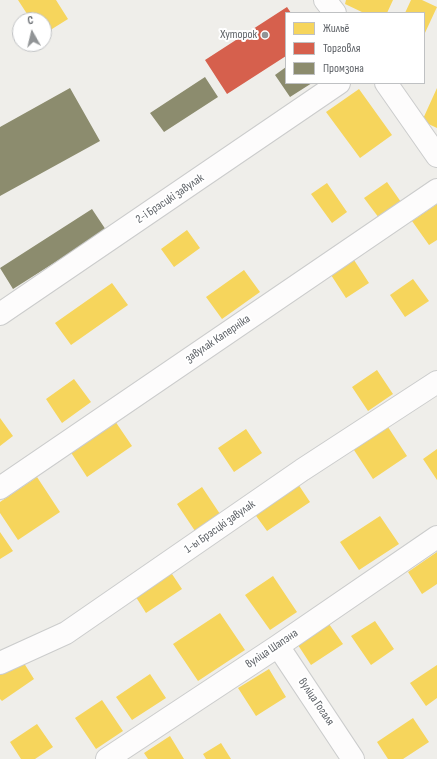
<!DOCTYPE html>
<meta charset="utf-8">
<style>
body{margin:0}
#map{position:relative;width:437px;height:759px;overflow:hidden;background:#efeeea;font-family:"Sofia Sans Condensed",sans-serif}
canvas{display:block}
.legend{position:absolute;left:285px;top:12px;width:140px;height:72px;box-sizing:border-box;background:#fff;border:1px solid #bfc1c3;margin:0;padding:5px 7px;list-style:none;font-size:12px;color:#5f6368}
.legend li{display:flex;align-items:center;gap:8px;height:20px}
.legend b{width:20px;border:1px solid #bfc1c3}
.north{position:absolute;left:12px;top:12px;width:40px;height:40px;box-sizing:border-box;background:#fff;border:1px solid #bfc1c3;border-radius:50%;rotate:352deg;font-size:11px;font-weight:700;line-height:16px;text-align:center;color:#5f6368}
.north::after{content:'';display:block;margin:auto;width:14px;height:18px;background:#919496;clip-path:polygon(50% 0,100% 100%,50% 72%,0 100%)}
</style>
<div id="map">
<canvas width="437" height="759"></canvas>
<ul class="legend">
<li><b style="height:11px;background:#f6d55c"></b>Жильё</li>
<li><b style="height:11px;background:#d6604d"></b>Торговля</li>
<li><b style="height:11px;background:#8c8c6e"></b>Промзона</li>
</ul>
<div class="north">С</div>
</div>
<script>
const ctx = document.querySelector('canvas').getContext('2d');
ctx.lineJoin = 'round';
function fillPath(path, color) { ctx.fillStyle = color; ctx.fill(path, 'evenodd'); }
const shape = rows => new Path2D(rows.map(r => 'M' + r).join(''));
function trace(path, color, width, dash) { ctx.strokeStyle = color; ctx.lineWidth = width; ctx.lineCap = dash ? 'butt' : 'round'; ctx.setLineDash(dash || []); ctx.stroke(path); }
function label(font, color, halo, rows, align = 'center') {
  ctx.font = font + ' "Sofia Sans Condensed",sans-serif'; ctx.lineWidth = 4; ctx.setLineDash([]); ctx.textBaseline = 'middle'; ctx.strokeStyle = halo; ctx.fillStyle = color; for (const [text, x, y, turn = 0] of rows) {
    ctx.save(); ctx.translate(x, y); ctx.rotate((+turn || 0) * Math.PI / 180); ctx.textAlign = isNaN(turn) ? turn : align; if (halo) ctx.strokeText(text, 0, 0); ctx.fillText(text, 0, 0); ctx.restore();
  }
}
const homes = shape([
 [18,0,56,0,68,19,44,34,44,20,31,20],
 [346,0,393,0,387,13,364,13,345,4],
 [411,0,422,0,437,7,424,35,424,13,405,13],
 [437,88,437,128,422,121],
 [359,89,392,135,360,158,326,112],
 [387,182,401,202,379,218,364,198],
 [327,183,347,212,332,223,311,194],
 [437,204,437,240,429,245,412,221],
 [187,230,200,248,174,267,161,249],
 [354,260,369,283,346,298,331,275],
 [244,270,260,292,222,319,206,297],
 [413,279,429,301,405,317,390,295],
 [112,283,128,305,71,345,55,323],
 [377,370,393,394,368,411,352,387],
 [74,379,91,402,62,423,46,399],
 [0,418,13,436,0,446],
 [115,421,132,446,87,477,70,451],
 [386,424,407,456,373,479,352,447],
 [246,429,262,453,234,472,218,448],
 [437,449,437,480,423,459],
 [37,477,60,512,18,540,0,513,0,502],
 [298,484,310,502,267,531,254,513],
 [202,487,220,514,195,531,177,504],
 [380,516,399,544,359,570,340,542],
 [0,532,13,551,0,559],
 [437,552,437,584,422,594,408,572],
 [170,571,182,589,146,613,134,594],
 [273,576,297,612,270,630,245,595],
 [220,613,245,650,198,681,173,644],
 [375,621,394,649,371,665,351,636],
 [329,624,343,644,311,665,298,645],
 [22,660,34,679,2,701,0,699,0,675],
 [437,665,437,698,426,706,410,683],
 [269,669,286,697,256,716,238,688],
 [150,674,166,698,132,720,116,697],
 [102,700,123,731,96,749,75,718],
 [413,718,429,742,403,759,388,759,377,742],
 [37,724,53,747,35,759,21,759,10,742],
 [170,736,184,759,148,759,144,753],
 [221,743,231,759,206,759,203,754]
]);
const shops = shape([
 [287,7,291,13,286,13,286,56,227,94,205,60]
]);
const industry = shape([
 [286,67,286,83,312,83,290,97,275,75],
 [205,77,218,97,164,132,150,113],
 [70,88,100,141,0,196,0,127],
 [92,209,106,230,13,289,0,268]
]);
const minor = shape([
 [325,0,335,13],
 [386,83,437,156],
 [0,314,339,83],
 [0,488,437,190],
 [278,646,353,759],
 [0,663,66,633,302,470,437,382],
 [107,759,278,646,437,537]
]);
const markers = [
 [265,35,4,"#919496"]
];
const poiNames = [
 ["Хуторок",257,35]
];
const streetNames = [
 ["2-і Брэсцкі завулак",170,199,-34],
 ["завулак Каперніка",218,339,-34],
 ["1-ы Брэсцкі завулак",220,527,-35],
 ["вуліца Шапэна",272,649,-34],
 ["вуліца Гогаля",316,702,56]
];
fillPath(homes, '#f6d55c');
fillPath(shops, '#d6604d');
fillPath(industry, '#8c8c6e');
trace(minor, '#cbcccc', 24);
trace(minor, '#fdfcfc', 22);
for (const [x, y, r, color] of markers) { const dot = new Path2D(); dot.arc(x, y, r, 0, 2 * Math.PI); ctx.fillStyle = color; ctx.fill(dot); trace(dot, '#fff', 1.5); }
label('12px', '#5f6368', '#fff', poiNames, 'right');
label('12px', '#5f6368', '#fff', streetNames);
</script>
